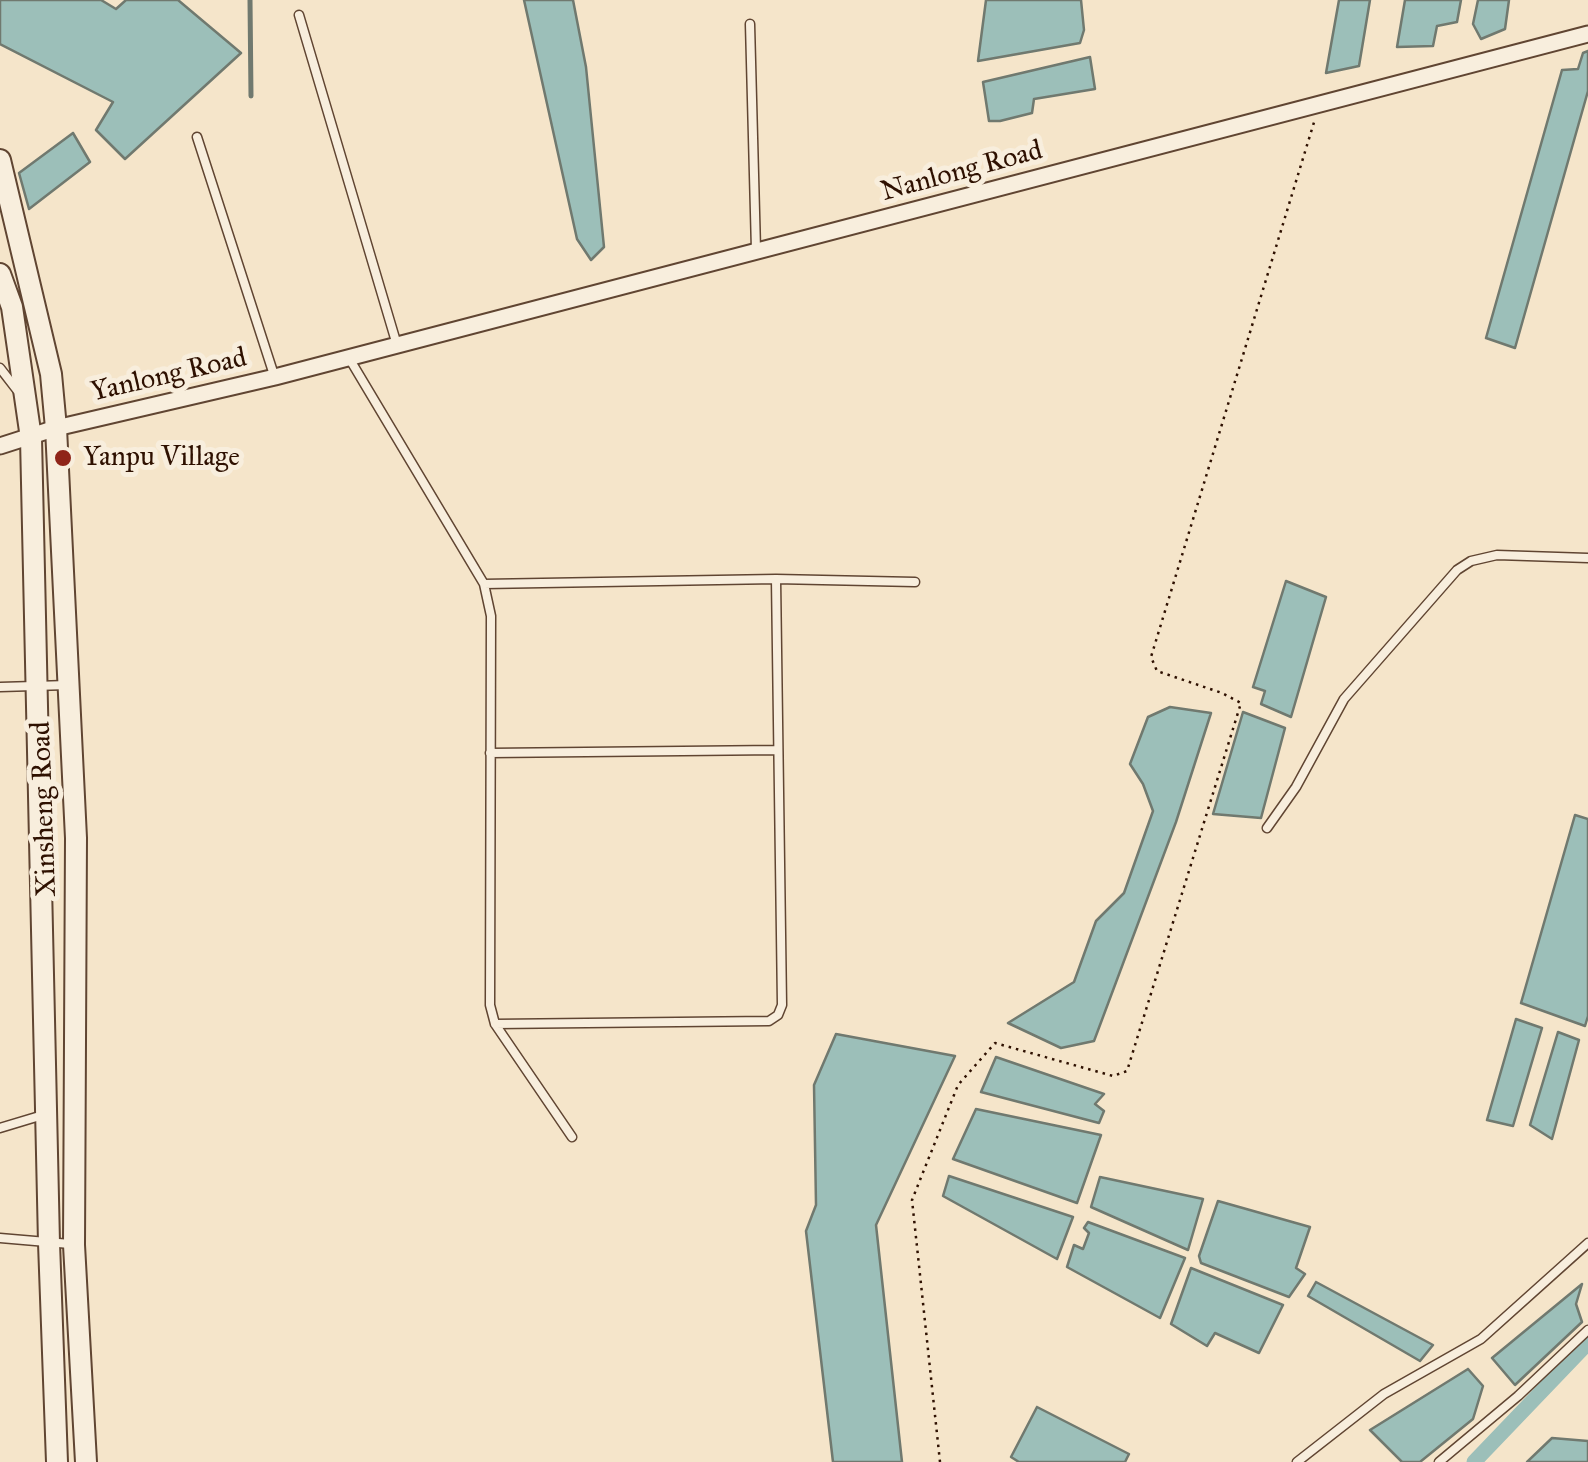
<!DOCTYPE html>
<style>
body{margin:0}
canvas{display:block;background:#f5e5ca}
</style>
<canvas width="1588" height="1462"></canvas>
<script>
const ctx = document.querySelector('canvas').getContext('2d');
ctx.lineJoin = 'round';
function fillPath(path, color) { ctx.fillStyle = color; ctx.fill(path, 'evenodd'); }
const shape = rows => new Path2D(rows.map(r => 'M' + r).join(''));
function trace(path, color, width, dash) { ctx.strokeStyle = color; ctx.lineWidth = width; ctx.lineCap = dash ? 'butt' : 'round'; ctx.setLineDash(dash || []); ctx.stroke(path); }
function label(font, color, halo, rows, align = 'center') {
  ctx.font = font + ' "IM FELL Great Primer",serif'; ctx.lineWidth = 10; ctx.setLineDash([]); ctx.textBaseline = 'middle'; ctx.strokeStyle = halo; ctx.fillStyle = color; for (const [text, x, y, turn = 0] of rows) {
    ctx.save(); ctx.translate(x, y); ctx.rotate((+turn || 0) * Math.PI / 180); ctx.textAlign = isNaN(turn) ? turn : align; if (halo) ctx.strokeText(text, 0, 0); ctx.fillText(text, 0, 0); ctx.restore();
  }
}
const water = shape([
 [0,0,101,0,116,9,126,0,178,0,241,53,125,159,96,130,113,102,0,44,0,0],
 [524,0,573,0,586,67,604,247,591,260,577,239,524,0],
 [986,0,1081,0,1084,30,1080,43,978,61,986,0],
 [1339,0,1370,0,1359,66,1326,73,1339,0],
 [1405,0,1461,0,1457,22,1437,26,1433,46,1397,47,1405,0],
 [1478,0,1509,0,1505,29,1481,39,1473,24,1478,0],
 [1588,51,1588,91,1515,348,1486,338,1562,70,1578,69,1583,53,1588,51],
 [1090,57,1095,89,1034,99,1032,113,1000,121,989,121,983,82,1090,57],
 [73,133,90,162,29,209,19,173,73,133],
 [1286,581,1326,597,1291,717,1261,704,1265,691,1253,687,1286,581],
 [1170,707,1211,713,1176,822,1094,1041,1061,1048,1008,1023,1074,982,1096,921,1124,893,1153,811,1143,784,1130,764,1148,717,1170,707],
 [1243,712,1285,728,1261,818,1213,814,1243,712],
 [1575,815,1588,819,1588,1016,1585,1026,1521,1003,1575,815],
 [1516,1019,1542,1028,1513,1126,1487,1120,1516,1019],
 [1558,1032,1579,1040,1552,1139,1530,1125,1558,1032],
 [836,1034,955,1056,876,1225,902,1462,833,1462,806,1231,816,1205,814,1085,836,1034],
 [996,1057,1104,1094,1095,1104,1104,1111,1099,1123,981,1092,996,1057],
 [976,1109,1101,1135,1077,1203,953,1159,976,1109],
 [949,1176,1073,1217,1057,1259,943,1196,949,1176],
 [1100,1177,1203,1199,1188,1250,1091,1207,1100,1177],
 [1218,1201,1310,1227,1296,1268,1305,1274,1289,1297,1201,1263,1199,1256,1218,1201],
 [1088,1222,1185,1258,1160,1318,1067,1267,1074,1245,1083,1249,1089,1233,1084,1228,1088,1222],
 [1191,1268,1283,1305,1259,1353,1215,1333,1207,1346,1171,1324,1191,1268],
 [1316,1282,1433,1345,1420,1361,1308,1296,1316,1282],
 [1582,1284,1576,1304,1582,1322,1515,1385,1492,1358,1582,1284],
 [1468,1369,1483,1386,1473,1419,1420,1462,1402,1462,1370,1430,1468,1369],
 [1037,1407,1129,1454,1125,1462,1019,1462,1011,1457,1037,1407],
 [1552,1438,1588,1441,1588,1462,1527,1462,1552,1438]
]);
const stream = shape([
 [250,0,251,96]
]);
const canal = shape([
 [1474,1462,1588,1343]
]);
const path = shape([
 [940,1462,912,1200,958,1085,995,1043,1113,1076,1127,1071,1241,703,1222,693,1157,671,1151,657,1315,119]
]);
const service = shape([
 [299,15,397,345],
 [750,24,756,250],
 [197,137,274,375],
 [349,358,484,584,491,616,490,1005,495,1024,572,1137],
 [0,368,17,390],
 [484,584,776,579,915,582],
 [0,687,68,685],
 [490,753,778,750],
 [1267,828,1296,787,1344,699,1457,570,1471,561,1497,555,1588,558],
 [495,1024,769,1021,778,1015,782,1005,776,579],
 [0,1128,43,1115],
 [0,1238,70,1244],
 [1297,1462,1384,1394,1481,1339,1588,1243],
 [1439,1462,1518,1396,1588,1330]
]);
const minor = shape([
 [0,446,56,428,275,377,1588,34]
]);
const tertiary = shape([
 [0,160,51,374,56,428,76,838,74,1245,86,1462],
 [0,274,12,307,31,438,49,1243,57,1462]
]);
const markers = [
 [63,458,10,"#8f2418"]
];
const streetNames = [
 ["Nanlong Road",962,172,-15],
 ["Yanlong Road",169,376,-13],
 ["Xinsheng Road",45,809,-92]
];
const poiNames = [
 ["Yanpu Village",83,458]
];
fillPath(water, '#9cbfb9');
trace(water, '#70796f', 2.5);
trace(stream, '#70796f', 5);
trace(canal, '#9cbfb9', 15);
trace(service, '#604532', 11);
trace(minor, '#604532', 19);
trace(tertiary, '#604532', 24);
trace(path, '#2e1000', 2.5, [2.5, 5]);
trace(service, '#f8eedd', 8);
trace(minor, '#f8eedd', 15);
trace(tertiary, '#f8eedd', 20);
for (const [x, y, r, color] of markers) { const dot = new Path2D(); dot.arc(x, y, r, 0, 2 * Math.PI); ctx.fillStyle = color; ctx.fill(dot); trace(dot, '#f8eedd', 4); }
label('28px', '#2e1000', '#f8eedd', streetNames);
label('28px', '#2e1000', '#f8eedd', poiNames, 'left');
</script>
